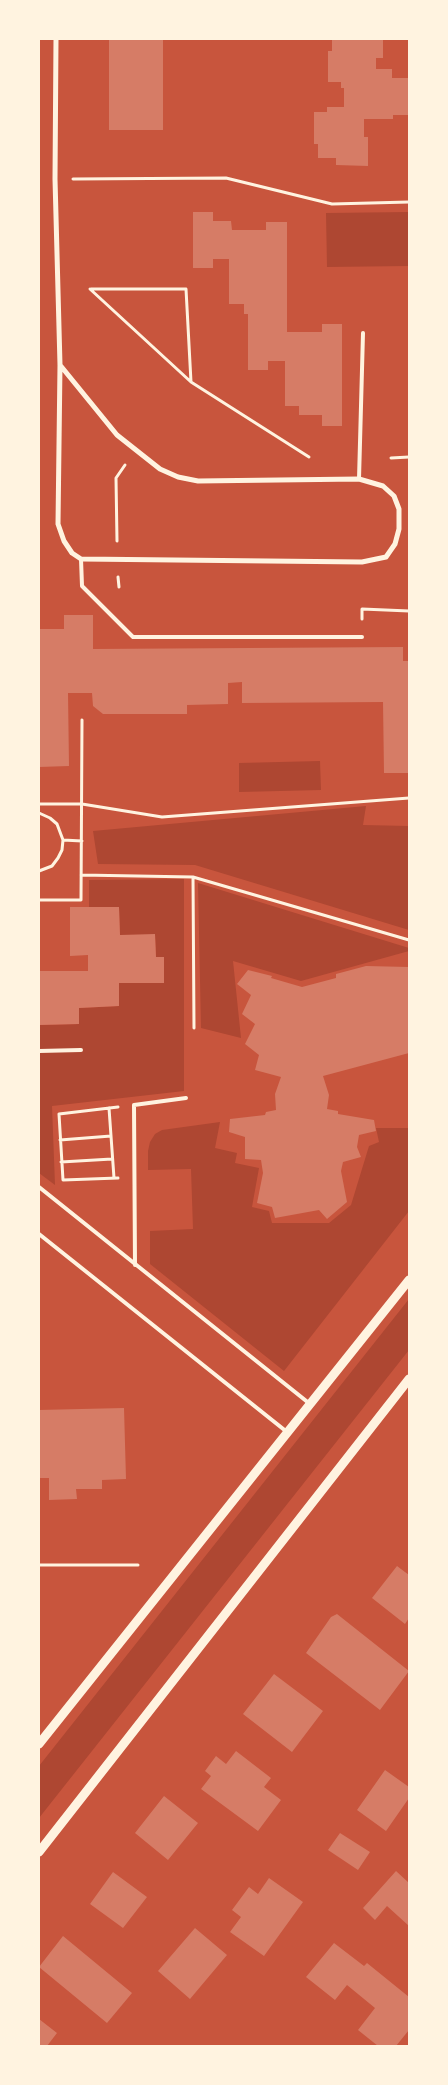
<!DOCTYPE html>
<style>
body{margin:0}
#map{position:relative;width:448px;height:2085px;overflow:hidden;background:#c8553d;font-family:Montserrat,sans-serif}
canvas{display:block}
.frame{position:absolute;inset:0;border:40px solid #fff3e0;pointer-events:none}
</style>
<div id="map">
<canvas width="448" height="2085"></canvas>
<div class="frame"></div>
</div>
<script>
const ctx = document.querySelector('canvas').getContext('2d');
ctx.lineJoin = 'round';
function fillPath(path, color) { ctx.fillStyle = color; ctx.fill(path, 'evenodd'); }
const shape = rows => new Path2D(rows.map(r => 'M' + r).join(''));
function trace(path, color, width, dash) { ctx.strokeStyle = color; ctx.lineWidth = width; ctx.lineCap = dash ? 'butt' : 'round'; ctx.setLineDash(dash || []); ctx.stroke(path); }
const green = shape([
 [409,212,409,266,327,267,326,213],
 [320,761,321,790,239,792,239,763],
 [366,806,363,825,409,826,409,930,195,865,98,864,93,831],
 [184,879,184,1091,52,1106,55,1185,39,1173,39,1025,79,1024,79,1008,119,1006,119,983,163,983,164,957,156,957,155,935,120,935,119,907,89,907,89,880],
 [198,883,409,948,409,951,301,981,233,961,241,1038,201,1028],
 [220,1122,215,1148,237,1153,235,1163,259,1168,252,1207,269,1211,272,1223,329,1223,351,1205,369,1146,379,1142,376,1128,409,1128,409,1211,284,1371,150,1264,150,1231,193,1229,191,1169,148,1170,148,1151,150,1142,155,1134,162,1130],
 [409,1299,409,1350,39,1818,39,1766]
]);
const building = shape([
 [109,39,163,39,163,130,109,130],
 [332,39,383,39,383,58,376,58,376,69,392,69,392,78,408,78,409,115,393,115,393,119,364,119,364,137,368,137,368,166,336,165,336,158,318,158,318,144,314,144,314,112,327,112,327,107,344,107,344,88,341,88,341,82,328,82,328,51,332,51],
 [193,212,213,212,213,221,231,221,232,230,266,230,266,222,287,222,287,332,322,332,322,324,342,324,342,426,322,426,322,415,299,415,299,406,285,406,285,361,268,361,268,370,248,370,248,314,244,314,244,304,229,304,229,259,213,259,213,268,193,268],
 [64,615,93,615,93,649,403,647,403,661,409,661,409,773,384,773,383,702,242,703,242,682,228,683,228,704,187,705,187,714,103,714,93,706,92,693,68,693,69,766,39,767,39,629,64,629],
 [70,907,119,907,120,935,155,934,156,957,164,957,164,983,119,983,119,1006,79,1008,79,1024,39,1025,39,971,88,971,88,955,70,956],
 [366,966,409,967,409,1053,323,1076,329,1095,327,1109,338,1111,338,1114,374,1120,376,1131,359,1135,357,1147,361,1157,343,1162,341,1171,347,1202,327,1219,319,1210,275,1218,272,1207,257,1203,263,1173,261,1160,245,1159,245,1137,229,1132,230,1119,265,1115,266,1112,276,1110,275,1094,281,1077,255,1070,259,1055,245,1044,255,1024,242,1014,251,995,237,984,248,970,272,976,271,978,302,987,336,978,336,974],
 [124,1408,126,1479,102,1480,102,1489,76,1489,77,1499,49,1500,49,1478,39,1478,39,1410],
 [397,1566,409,1575,409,1618,405,1624,372,1598],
 [337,1614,409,1671,380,1710,306,1653,331,1617],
 [274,1674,323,1711,292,1752,243,1714],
 [236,1751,271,1778,264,1787,281,1800,258,1831,201,1789,211,1776,205,1771,216,1756,226,1764],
 [385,1770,409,1787,409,1798,386,1831,357,1810],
 [164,1796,198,1823,168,1860,135,1833],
 [340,1833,370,1852,358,1870,328,1850],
 [396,1871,409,1883,409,1926,387,1906,375,1920,363,1908],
 [113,1872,147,1897,123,1928,90,1904],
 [269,1878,303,1902,264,1956,230,1932,241,1917,232,1910,249,1887,258,1894],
 [195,1928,227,1955,190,1999,158,1971],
 [63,1936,132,1993,107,2023,39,1967],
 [334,1943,364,1966,367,1963,409,1997,409,2030,396,2046,378,2046,358,2030,375,2008,347,1985,335,2000,306,1977],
 [39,2019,57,2033,47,2046,39,2046]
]);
const path = shape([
 [73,179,226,178,332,204,409,202],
 [90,289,191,382,309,457],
 [91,289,186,289,191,382],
 [391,458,409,457],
 [117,541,116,478,125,465],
 [118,577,119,587],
 [362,619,362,609,409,611],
 [39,804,82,804,162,817,409,798],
 [39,813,50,818,57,824,63,840,62,850,58,858,52,866,39,871],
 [63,840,82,841],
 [81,875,193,877],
 [39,900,81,900,82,720],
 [194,1028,193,877,409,940],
 [109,1108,114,1178],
 [60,1140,111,1136],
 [61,1162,112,1159],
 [118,1178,63,1180,59,1114,118,1107],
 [39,1565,138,1565]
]);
const service = shape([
 [359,479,363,333],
 [81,559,82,586,133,637,362,637],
 [39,1051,81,1050],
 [39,1187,310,1404],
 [39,1234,287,1432],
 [135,1265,134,1105,186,1098]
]);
const minor = shape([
 [56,39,55,179,60,365,58,524,64,541,72,553,81,559,362,562,386,557,395,544,399,529,399,509,394,496,383,486,359,479,198,481,178,477,160,469,117,435,60,365]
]);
const tertiary = shape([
 [39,1744,409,1280],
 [39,1852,409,1379]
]);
fillPath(green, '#ae4732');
fillPath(building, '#d67c66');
trace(path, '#fff3e0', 3);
trace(service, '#fff3e0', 4);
trace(minor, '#fff3e0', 5);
trace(tertiary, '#fff3e0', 9);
</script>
